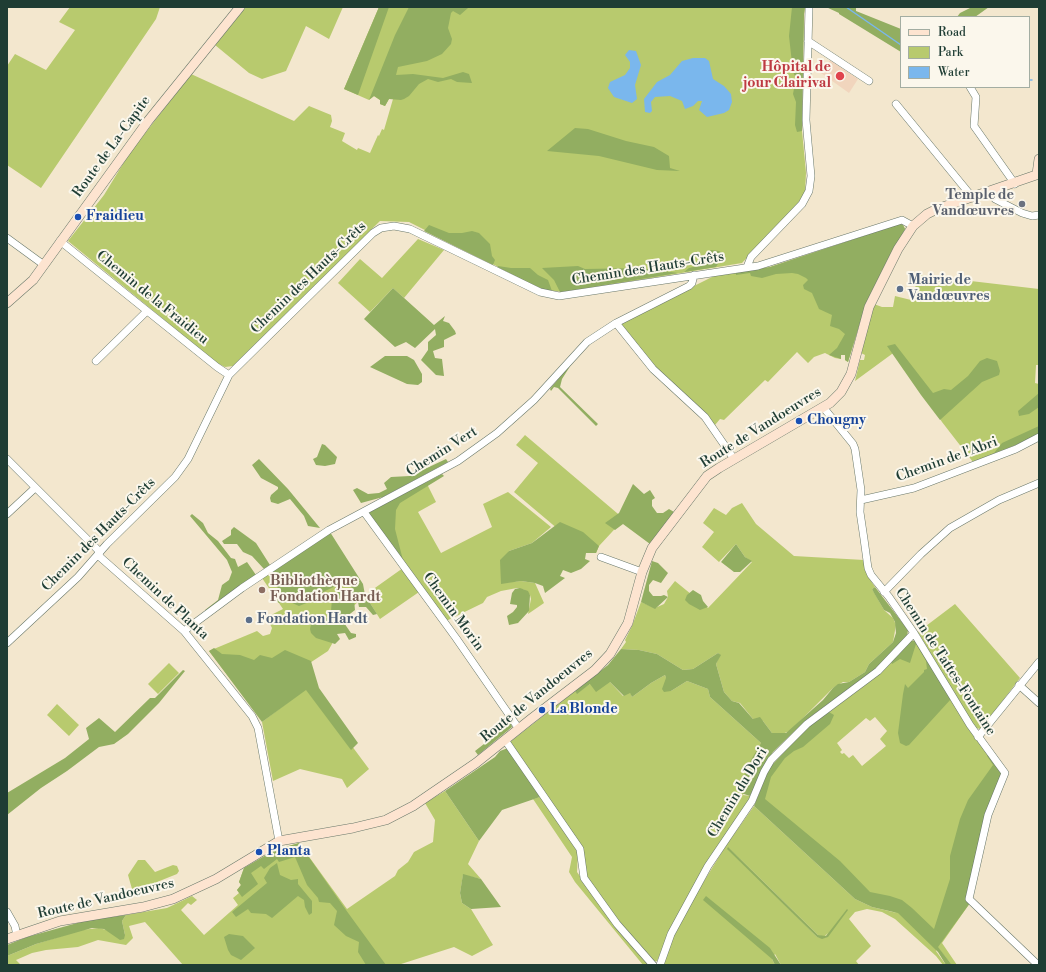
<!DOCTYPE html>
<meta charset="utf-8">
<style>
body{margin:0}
#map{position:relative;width:1046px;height:972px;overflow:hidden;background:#f3e7ce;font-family:"Libre Bodoni",serif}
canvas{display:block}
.frame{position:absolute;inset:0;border:8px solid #1f3d34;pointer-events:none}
.legend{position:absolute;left:900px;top:16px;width:130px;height:72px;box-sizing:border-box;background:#fbf7ec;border:1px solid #a3ada2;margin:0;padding:5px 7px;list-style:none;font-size:12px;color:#1f3d34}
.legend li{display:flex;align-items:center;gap:8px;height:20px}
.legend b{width:20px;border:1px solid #a3ada2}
</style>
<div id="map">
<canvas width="1046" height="972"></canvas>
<div class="frame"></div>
<ul class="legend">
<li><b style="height:5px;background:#fde4d0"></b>Road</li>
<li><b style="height:11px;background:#b8ca6e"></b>Park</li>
<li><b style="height:11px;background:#7ab7ed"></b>Water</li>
</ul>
</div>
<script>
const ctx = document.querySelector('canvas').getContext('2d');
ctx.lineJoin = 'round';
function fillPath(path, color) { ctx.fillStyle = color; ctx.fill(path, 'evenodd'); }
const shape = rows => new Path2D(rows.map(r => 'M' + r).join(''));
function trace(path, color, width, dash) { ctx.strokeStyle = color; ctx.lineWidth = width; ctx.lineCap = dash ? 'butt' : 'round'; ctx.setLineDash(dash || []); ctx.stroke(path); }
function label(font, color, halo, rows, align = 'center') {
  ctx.font = font + ' "Libre Bodoni",serif'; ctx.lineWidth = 4; ctx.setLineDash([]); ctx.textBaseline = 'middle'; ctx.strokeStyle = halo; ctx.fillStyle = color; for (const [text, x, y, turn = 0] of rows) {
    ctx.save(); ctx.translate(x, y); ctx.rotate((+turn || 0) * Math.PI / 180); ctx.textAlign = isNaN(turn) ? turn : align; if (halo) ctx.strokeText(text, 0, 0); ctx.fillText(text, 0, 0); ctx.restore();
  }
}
const built = shape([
 [830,60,858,79,849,93,821,73]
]);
const green = shape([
 [70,7,160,7,156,19,41,188,7,165,7,66,15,54,46,70,75,30,59,22],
 [246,7,343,7,329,39,306,26,286,71,262,79,249,73,215,45],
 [379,7,805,7,804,14,801,120,806,173,805,192,798,203,742,263,566,292,544,290,409,222,380,221,233,366,225,367,217,363,68,241,104,195,129,154,191,74,294,121,309,106,331,115,332,121,330,127,345,133,342,141,357,150,358,148,370,153,378,135,379,136,382,129,384,130,393,99,389,99,385,106,380,104,380,100,374,96,369,100,344,89],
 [900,224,903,225,905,229,866,303,848,362,845,360,845,355,841,355,841,359,835,358,825,353,814,357,808,363,797,352,768,382,765,380,724,420,720,419,715,425,658,370,621,325,620,323,714,276,770,267],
 [418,239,444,250,404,298,393,288,370,312,338,283,360,259,382,278],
 [911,274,1039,289,1039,365,1036,365,1035,383,1039,384,1039,436,973,462,942,422,896,351,855,381,860,360,864,360,865,355,861,353,874,304,882,307,893,307,895,296,915,301,914,295,916,287,911,283],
 [525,435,624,519,599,546,596,553,584,551,514,492,538,463,516,445],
 [426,482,436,502,418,512,441,553,492,527,483,504,508,492,551,527,532,543,509,551,501,583,521,581,535,583,544,603,528,614,531,599,530,595,525,590,517,588,501,591,487,597,483,603,446,621,368,513],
 [742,503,756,524,794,556,864,560,869,578,875,587,872,589,884,610,893,618,896,625,893,642,869,664,865,672,849,682,843,682,833,688,790,731,782,734,772,733,763,721,753,719,740,703,732,701,724,692,716,664,720,655,718,653,693,669,683,670,657,654,639,650,621,649,626,642,625,640,632,626,641,602,655,608,664,604,668,597,667,591,675,581,708,608,752,562,745,557,736,544,719,562,702,547,714,532,703,523,714,508,726,515,732,508],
 [325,536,364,596,339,620,332,644,328,651,249,703,209,651,257,631,263,636,270,634,272,628,269,622,273,614,283,609,262,578],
 [403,568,419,592,380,619,365,595],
 [955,604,1020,678,981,729,976,728,973,725,918,632],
 [916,640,1003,773,985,816,965,900,970,903,942,943,957,965,952,965,938,948,936,951,946,965,943,965,936,956,895,919,882,912,867,909,855,912,849,919,871,946,856,961,859,965,781,965,775,954,772,959,775,965,663,965,672,937,698,891,725,847,754,806,855,899,872,907,897,913,872,904,757,800,767,772,829,712,872,680],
 [875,717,887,731,880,739,886,746,862,766,853,755,849,758,844,753,842,754,840,752,842,750,837,743,866,718,870,721],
 [728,847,818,935,824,937,828,933,825,938,817,937],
 [169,663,179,673,158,694,148,684],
 [665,675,671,691,687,681,708,689,710,697,761,743,743,795,751,796,666,940,657,961,654,962,612,913,586,877,584,853,510,742,575,691,577,693,590,684,610,682,623,696,630,692,632,697,651,683],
 [308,687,369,769,347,788,342,779,300,769,273,781,262,722],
 [57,704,79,725,69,736,47,715],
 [445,791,479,841,468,864,481,879,463,875,460,893,462,903,471,909,493,945,472,956,454,947,398,965,183,965,145,922,129,926,133,938,126,945,98,940,78,947,46,950,32,953,16,960,21,965,7,965,7,956,36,944,81,930,99,928,125,935,122,921,126,915,167,908,192,896,197,900,191,905,188,903,181,910,204,935,238,905,233,898,239,893,237,890,241,885,239,882,244,868,275,850,299,843,347,909,395,876,398,870,408,862,414,852,433,842,435,820,425,803],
 [540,797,578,852,577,872,612,922,649,965,643,965,575,882,569,872,572,857,533,799],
 [138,860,145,860,155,872,173,865,177,866,179,871,177,874,157,882,152,887,132,889,128,875]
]);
const forest = shape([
 [379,7,389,7,358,95,344,89],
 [409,7,468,8,460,15,453,11,451,13,448,28,452,39,451,44,442,54,427,61,398,67,396,75,413,74,443,78,463,72,469,74,472,83,457,82,451,79,438,82,428,79,419,84,409,96,404,99,401,100,389,99,385,106,380,104,380,100,374,96,369,100,395,35],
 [792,7,805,7,804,14,802,131,797,132,795,125,796,102,793,94,796,78,793,72,789,36],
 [826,7,856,7,856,11,901,29,901,52,839,14,839,13],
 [972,7,989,7,975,17,957,17,960,13],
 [575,128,588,129,626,141,654,147,669,156,670,168,680,171,657,170,599,156,547,151],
 [900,224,903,225,905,229,866,303,848,362,845,360,845,355,841,355,841,359,829,355,837,348,845,334,839,329,830,326,832,315,819,309,812,293,804,289,803,285,808,280,806,278,798,274,792,273,776,274,762,278,751,276,750,273,736,275,736,273,770,267],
 [429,225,449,233,462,233,472,231,479,233,490,244,492,256,495,260,493,265,424,231],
 [711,250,719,251,724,254,716,267,684,272,689,268,697,266,700,259],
 [498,266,511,268,530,268,538,275,548,280,552,291,544,290,497,267],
 [578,266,585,269,640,268,678,273,560,292,554,280,542,268],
 [393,288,434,325,445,316,443,321,449,323,455,331,456,334,444,340,444,347,433,351,435,358,442,359,444,376,436,375,421,360,428,350,428,342,436,335,435,329,415,348,406,342,395,347,364,319],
 [895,344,933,393,944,389,951,390,968,376,980,361,987,358,997,361,1000,371,999,375,982,382,940,420,921,395,887,346],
 [385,356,407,356,414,360,422,374,422,382,418,385,407,384,370,367],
 [574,360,562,379,560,387,598,424,596,426,558,388,554,387,551,391,550,389],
 [1039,393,1039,407,1029,414,1019,416,1018,411],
 [1039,426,1039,436,994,453,1002,443],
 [322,444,325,445,337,457,335,464,325,466,316,465,313,459,317,457],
 [259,459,288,489,320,528,308,526,304,516,290,499,278,504,271,502,270,498,271,495,278,489,278,487,261,478,252,465],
 [446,459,448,462,383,497,361,503,353,490,357,488,368,494,379,493,387,489,384,483,391,477,410,476],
 [442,474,444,476,400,503,396,510,395,529,404,564,368,513],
 [633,484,644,494,650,490,655,498,652,500,652,506,657,513,663,513,669,509,674,512,650,544,623,524,615,530,605,523,619,513],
 [192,514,203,523,208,533,218,541,231,558,235,559,238,567,247,562,256,575,206,612,205,610,218,600,222,585,229,580,232,572,227,560,190,516],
 [560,522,583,532,599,546,596,553,586,553,585,559,590,561,581,569,571,573,563,570,560,576,565,578,545,593,543,586,535,583,521,581,501,584,500,560,509,551,532,543],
 [234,527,256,543,270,565,264,569,252,556,243,552,237,544,224,544,222,541,231,535,231,530],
 [330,532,363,584,365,595,377,614,373,615,366,607,359,607,357,597,354,600,355,610,342,620,351,633,356,634,356,637,349,640,345,633,337,634,340,639,335,644,316,638,311,633,310,629,311,624,316,618,334,618,331,611,332,598,340,589,352,588,345,577,338,585,325,591,314,600,299,606,290,602,279,603,276,600,275,594,279,592,272,571],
 [736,544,745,557,752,561,740,572,734,572,721,562],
 [652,561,658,563,668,573,661,583,653,580,649,585,649,591,653,596,661,596,664,595,668,597,655,609,641,602],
 [875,587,908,630,907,637,877,668,806,720,773,752,764,766,750,796,741,793,739,788,751,760,761,743,710,697,708,689,687,681,671,691,664,692,662,689,666,678,665,675,651,683,632,697,630,693,624,696,610,682,596,692,590,684,577,694,575,691,608,665,621,649,639,650,657,654,683,670,693,669,718,653,721,655,716,664,724,692,732,701,739,703,753,719,760,717,772,733,786,733,823,700,833,688,838,684,849,682,865,672,869,664,893,642,896,633,895,622,890,613,884,610,874,593,872,589],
 [520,588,528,591,530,595,529,611,518,623,509,625,507,616,513,612,517,607,517,605,510,604,512,593,515,589],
 [693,590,701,595,703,601,708,607,700,610,689,604,685,600,687,595],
 [916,640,951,699,909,745,906,746,900,743,898,733,903,694,905,684,908,688,924,672,924,670,927,669,926,661,916,644,910,663,900,659,892,664,891,662,911,641],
 [214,648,222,654,240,655,254,660,260,655,272,658,285,650,311,661,319,688,358,743,351,750,306,690,262,722,209,651],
 [183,670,185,671,159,703,128,734,114,744,99,747,67,771,41,788,7,815,7,793,65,758,89,739,86,728,99,718,115,732,150,698,155,698],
 [829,712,834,715,830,724,803,747,794,751,785,758,771,777,765,799,840,861,870,892,890,896,902,900,912,908,934,929,950,879,950,856,960,819,968,800,993,765,987,756,988,755,1003,773,985,816,965,900,970,903,938,947,952,965,946,965,938,952,898,913,872,907,855,899,754,806,770,767,808,727],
 [511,723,512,727,478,755,475,751],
 [508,748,540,797,502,810,479,841,445,791,495,757,500,751],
 [299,843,346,910,386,965,366,965,358,952,359,942,346,936,334,925,337,911,330,903,319,902,318,898,307,885,295,857,279,862,277,859,264,869,261,866,251,873,258,884,242,897,237,890,241,885,239,882,244,868,275,850],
 [728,847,818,935,826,936,847,909,848,910,828,937,822,939,817,937,727,849],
 [277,863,280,875,291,880,298,879,298,884,312,901,312,913,309,915,305,907,304,900,298,896,272,918,266,914,251,913,248,909,236,917,232,912,267,883,264,878,270,868],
 [463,874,481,879,501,907,471,909,462,903,460,893],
 [706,896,770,948,781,965,775,965,772,959,703,900],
 [126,915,122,921,125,935,124,939,120,940,104,929,92,928,36,944,7,956,7,945,27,937,88,920],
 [229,934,243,936,255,948,241,960,231,955,228,950,224,937]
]);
const water = shape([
 [629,50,636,51,641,65,635,85,637,99,632,103,614,97,608,88,610,82,625,75,630,68,630,62,625,55],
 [693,58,705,58,709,61,713,79,724,86,731,94,732,102,729,110,724,113,707,117,699,110,702,101,698,101,693,106,685,109,682,101,670,96,655,97,651,102,652,111,650,113,645,112,644,99,657,82,670,75,682,61]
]);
const stream = shape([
 [846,7,901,45],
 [1029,80,1032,80]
]);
const street = shape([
 [808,41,869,81],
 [970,87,976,97,974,126,1015,184],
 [896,104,973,198],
 [991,192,995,199,1022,213,1032,216,1039,215],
 [7,238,44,265],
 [60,241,217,367,229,375],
 [747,267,751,257,802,204,809,191,811,176,806,120,809,7],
 [616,323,653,369,705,417,734,459],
 [96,361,147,311],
 [823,407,853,444,855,449,861,490,860,512,864,539,868,568,871,575,889,597,914,633,970,725,1005,773,988,815,969,899,1038,965],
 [7,459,98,550,100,557,184,631,252,716,258,728,279,841],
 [861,500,914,488,1016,449,1039,437],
 [364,512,456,638,519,729],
 [7,514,35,488],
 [601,557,642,572],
 [884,592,921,554,950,528,999,500,1039,483],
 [184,631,242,588,329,530,458,461,497,433,534,400,587,342,616,323,689,286,692,283,694,275],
 [7,643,78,577,107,544,175,477,188,459,229,375,373,233,381,228,394,226,410,229,540,292,559,296,758,266,902,220,913,226],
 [1019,685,1039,703],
 [978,737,1039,662],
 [505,740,580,849,584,878,617,924,653,965],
 [7,912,15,926,17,936],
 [660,965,671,934,708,866,752,801,764,772,771,760,807,724,878,671,914,633]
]);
const secondary = shape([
 [1037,174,1039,159],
 [7,303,33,280,148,121,240,7],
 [7,939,60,921,143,907,173,899,216,879,279,841,353,828,386,820,413,806,476,763,531,719,595,670,610,654,628,623,642,572,652,548,707,476,719,468,830,403,841,392,851,374,869,307,898,249,913,226,927,214,937,209,1039,174]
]);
const markers = [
 [840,76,5,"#e0444e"],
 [1022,204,4,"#6b7280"],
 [78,217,4,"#1a4fb4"],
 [900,289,4,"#5c6f8a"],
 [799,421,4,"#1a4fb4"],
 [262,590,4,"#8d6e63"],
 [249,620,4,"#5c6f8a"],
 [542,710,4,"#1a4fb4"],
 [259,852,4,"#1a4fb4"]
];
const healthNames = [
 ["Hôpital de",831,68],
 ["jour Clairival",831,84]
];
const streetNames = [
 ["Route de La-Capite",112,147,-54],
 ["Chemin des Hauts-Crêts",648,269,-9],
 ["Chemin des Hauts-Crêts",309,278,-44],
 ["Chemin de la Fraidieu",152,298,39],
 ["Route de Vandoeuvres",761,428,-32],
 ["Chemin Vert",442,452,-32],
 ["Chemin de l'Abri",947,460,-20],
 ["Chemin des Hauts-Crêts",99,535,-45],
 ["Chemin de Planta",165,599,43],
 ["Chemin Morin",453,612,54],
 ["Chemin de Tattes-Fontaine",945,662,57],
 ["Route de Vandoeuvres",537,696,-39],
 ["Chemin du Dori",738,793,-59],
 ["Route de Vandoeuvres",106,899,-13]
];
const worshipNames = [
 ["Temple de",1014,196],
 ["Vandœuvres",1014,212]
];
const transitNames = [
 ["Fraidieu",86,217],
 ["Chougny",807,421],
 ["La Blonde",550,710],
 ["Planta",267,852]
];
const serviceNames = [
 ["Mairie de",908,281],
 ["Vandœuvres",908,297],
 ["Fondation Hardt",257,620]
];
const educationNames = [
 ["Bibliothèque",270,582],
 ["Fondation Hardt",270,598]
];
fillPath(built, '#f1d5bd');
fillPath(green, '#b8ca6e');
fillPath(forest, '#92ae61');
fillPath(water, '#7ab7ed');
trace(stream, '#7ab7ed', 1.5);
trace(street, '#69786a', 8);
trace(secondary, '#69786a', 10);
trace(street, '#fff', 7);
trace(secondary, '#fde4d0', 9);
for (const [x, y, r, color] of markers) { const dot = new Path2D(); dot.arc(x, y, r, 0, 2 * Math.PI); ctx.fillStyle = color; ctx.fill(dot); trace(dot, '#fbf7ec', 1.5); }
label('bold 14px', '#be3a42', '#fbf7ec', healthNames, 'right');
label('14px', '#1f3d34', '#fbf7ec', streetNames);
label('bold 14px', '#5b616d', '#fbf7ec', worshipNames, 'right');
label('bold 14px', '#164399', '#fbf7ec', transitNames, 'left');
label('bold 14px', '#4e5e75', '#fbf7ec', serviceNames, 'left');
label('bold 14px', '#785e54', '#fbf7ec', educationNames, 'left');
</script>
